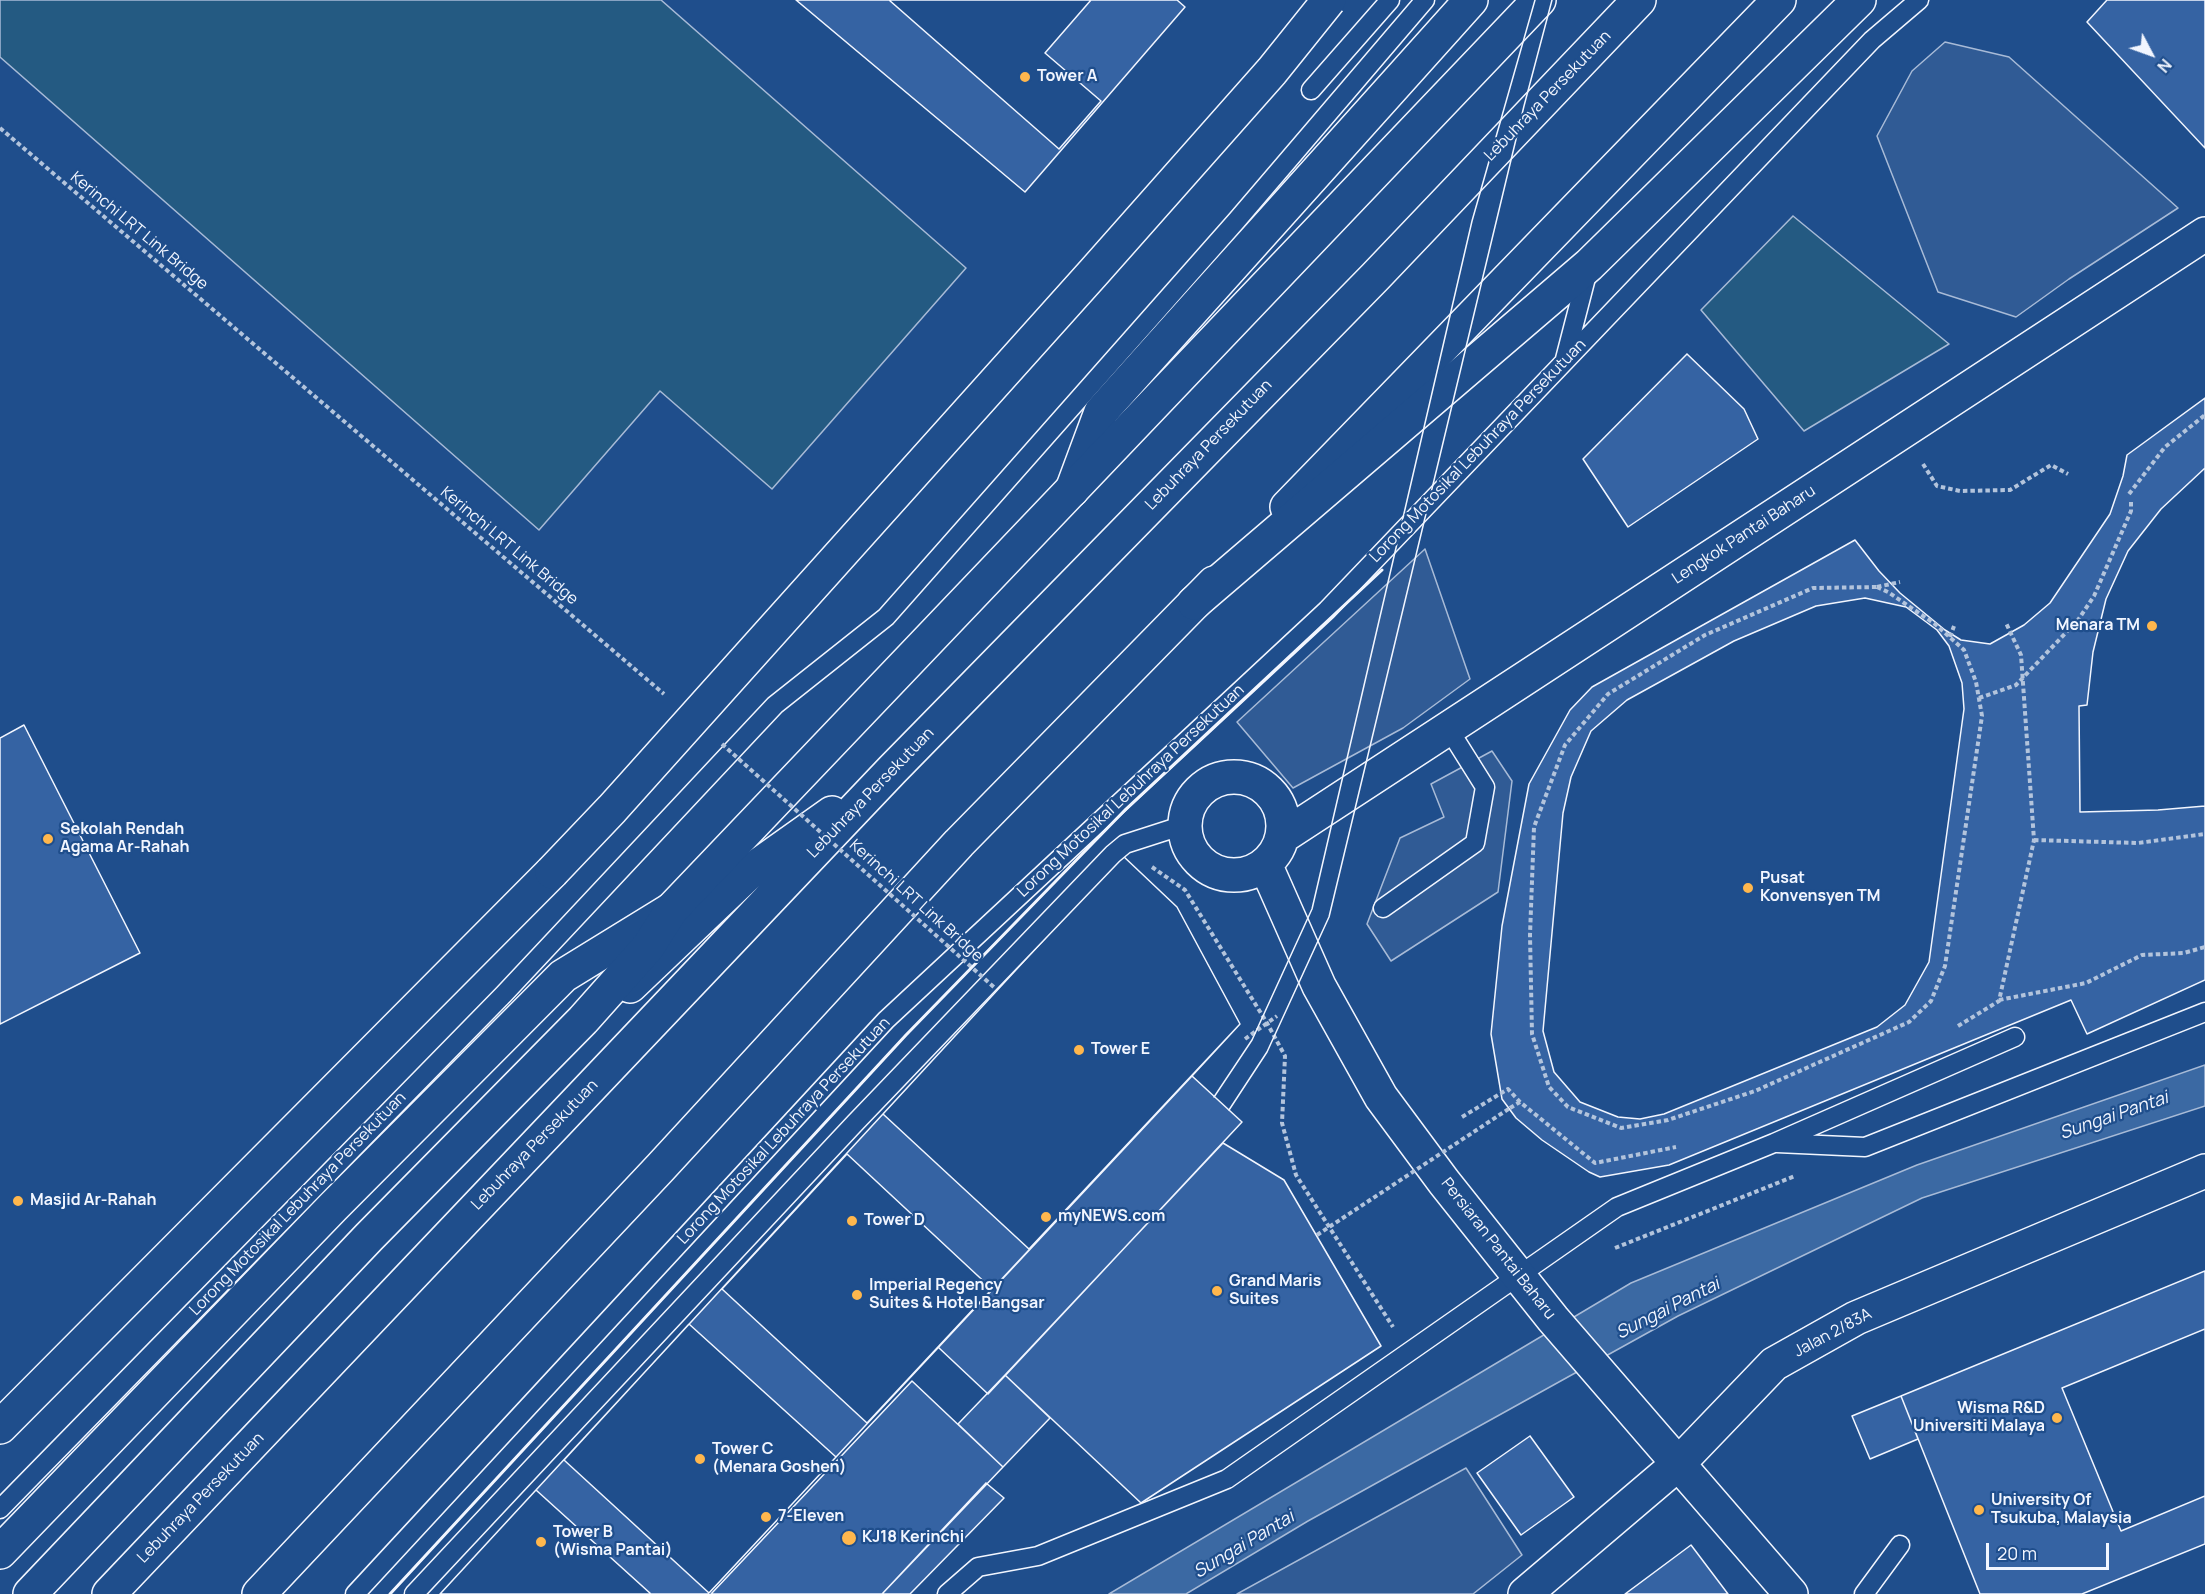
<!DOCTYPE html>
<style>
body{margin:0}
#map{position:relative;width:2205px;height:1594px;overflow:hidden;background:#1f4e8c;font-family:Manrope,sans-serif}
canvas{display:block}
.north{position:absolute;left:2121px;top:24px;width:60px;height:60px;-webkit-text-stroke:4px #1f4e8c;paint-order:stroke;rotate:131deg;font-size:16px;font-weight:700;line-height:24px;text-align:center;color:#f2f6ff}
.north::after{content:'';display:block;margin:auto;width:21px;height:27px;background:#f2f6ff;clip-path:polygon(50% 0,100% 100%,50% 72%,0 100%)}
.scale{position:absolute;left:1986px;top:1543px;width:123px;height:27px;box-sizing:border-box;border:3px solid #f2f6ff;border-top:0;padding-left:8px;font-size:18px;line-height:21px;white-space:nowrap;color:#f2f6ff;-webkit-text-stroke:4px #1f4e8c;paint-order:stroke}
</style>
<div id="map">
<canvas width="2205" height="1594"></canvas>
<div class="north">N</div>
<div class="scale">20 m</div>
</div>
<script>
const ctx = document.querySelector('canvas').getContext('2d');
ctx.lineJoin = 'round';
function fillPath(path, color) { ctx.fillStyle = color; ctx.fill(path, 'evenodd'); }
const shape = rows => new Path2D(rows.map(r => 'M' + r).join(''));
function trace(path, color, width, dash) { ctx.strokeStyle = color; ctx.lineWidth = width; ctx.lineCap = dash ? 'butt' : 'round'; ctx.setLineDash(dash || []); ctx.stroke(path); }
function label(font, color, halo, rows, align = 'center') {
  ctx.font = font + ' Manrope,sans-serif'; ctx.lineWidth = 4.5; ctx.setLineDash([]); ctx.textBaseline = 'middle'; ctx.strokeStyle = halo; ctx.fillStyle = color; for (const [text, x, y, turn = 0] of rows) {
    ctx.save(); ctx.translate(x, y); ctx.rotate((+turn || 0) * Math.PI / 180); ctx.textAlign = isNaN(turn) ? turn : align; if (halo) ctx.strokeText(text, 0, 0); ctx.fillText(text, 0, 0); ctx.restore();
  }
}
const green = shape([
 [0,0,661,0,966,268,772,489,660,391,539,530,0,57,0,0],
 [1793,216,1949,344,1804,431,1701,310,1793,216]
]);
const parking = shape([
 [1945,42,2009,57,2178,208,2069,279,2016,317,1938,292,1877,136,1912,71,1945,42],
 [1425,549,1470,679,1403,728,1293,788,1237,722,1425,549],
 [1492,751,1512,781,1498,892,1391,961,1367,924,1400,838,1444,817,1431,784,1492,751],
 [1466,1468,1522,1555,1473,1594,1237,1594,1466,1468]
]);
const water = shape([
 [2205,1065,2205,1106,1922,1198,1678,1316,1308,1521,1186,1594,1109,1594,1631,1283,1917,1165,2205,1065]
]);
const building = shape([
 [796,0,1177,0,1185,7,1025,192,796,0],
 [889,0,1091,0,1045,53,1101,101,1059,149,889,0],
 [2107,0,2205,0,2205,148,2087,22,2107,0],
 [1687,354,1744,409,1758,439,1628,527,1583,459,1687,354],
 [2205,398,2205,980,2087,1034,2071,1000,1669,1165,1600,1177,1589,1172,1542,1140,1516,1118,1502,1099,1491,1034,1502,926,1529,784,1570,710,1592,687,1855,540,1879,571,1900,593,1945,630,1961,640,1990,644,2024,625,2050,603,2110,514,2123,476,2127,455,2205,398],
 [2205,468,2205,806,2158,810,2080,812,2079,706,2087,705,2093,652,2106,599,2128,551,2161,509,2205,468],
 [1865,598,1906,607,1937,630,1949,646,1962,683,1964,709,1929,962,1905,1005,1877,1027,1664,1114,1640,1119,1618,1117,1580,1102,1554,1072,1543,1031,1563,813,1571,777,1591,731,1627,700,1734,641,1816,606,1865,598],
 [24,725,140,953,0,1024,0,738,24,725],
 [1122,855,1177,907,1240,1024,1029,1249,883,1114,1122,855],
 [1122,855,1177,907,1240,1024,1192,1076,708,1594,440,1594,1122,855],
 [1192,1076,1242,1122,988,1394,938,1347,1192,1076],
 [1223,1143,1284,1180,1381,1346,1141,1503,1005,1375,1223,1143],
 [847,1154,992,1289,867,1423,722,1289,847,1154],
 [2205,1271,2205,1544,2082,1594,1980,1594,1901,1396,2205,1271],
 [689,1324,836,1457,709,1593,564,1460,689,1324],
 [2205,1329,2205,1496,2121,1531,2062,1388,2205,1329],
 [1005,1375,1050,1418,1003,1467,958,1424,1005,1375],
 [912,1381,1003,1467,882,1594,711,1594,912,1381],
 [1901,1396,1918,1439,1870,1459,1852,1416,1901,1396],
 [1530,1436,1574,1497,1521,1535,1477,1473,1530,1436],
 [986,1483,1004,1498,910,1594,882,1594,986,1483],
 [536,1490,651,1594,440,1594,536,1490],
 [1691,1545,1728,1594,1625,1594,1691,1545]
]);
const path = shape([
 [1923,464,1937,486,1960,491,2010,490,2051,465,2068,474],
 [2129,494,2165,447,2205,415],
 [1877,587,1888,592,1935,624,1964,650,1976,682,1982,716,1945,966,1931,1001,1909,1022,1755,1091,1668,1120,1621,1128,1568,1107,1549,1087,1532,1034,1530,935,1534,827,1565,745,1608,694,1705,635,1813,588,1877,587],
 [1877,587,1900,582],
 [1950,637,1954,626],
 [1979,698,2016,685,2078,620,2094,596,2131,511,2131,501],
 [2034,840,2138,843,2205,834],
 [1152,867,1185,890,1267,1023,1285,1056,1282,1123,1296,1175,1393,1327],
 [1999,1000,2086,983,2142,955,2184,953,2205,947],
 [1958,1026,1999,1001,2034,840,2021,655,2006,623],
 [1245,1039,1277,1016],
 [1510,1108,1520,1102,1595,1163,1676,1147],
 [1462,1117,1508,1089,1520,1102],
 [1615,1248,1795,1176]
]);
const service = shape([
 [1311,90,1390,0],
 [1565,359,1588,270],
 [1383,908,1475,843,1485,787,1448,728],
 [1777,1143,1865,1147,2205,1012],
 [0,1509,504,994,775,705,886,617,1237,220,1425,0],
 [355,1594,886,1020,1327,610,1872,40,1919,0],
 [414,1594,855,1123,1113,854,1125,844,1184,825],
 [947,1594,978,1567,1038,1556,1227,1479,1617,1207,1774,1143,2015,1037],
 [1864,1594,1900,1545]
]);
const minor = shape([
 '1185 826a49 49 0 1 1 98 0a49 49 0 1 1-98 0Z',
 [1282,837,2205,234],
 [1265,864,1319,986,1381,1097,1444,1182,1553,1319,1791,1594],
 [1525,1594,1678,1464,1774,1364,1856,1318,2205,1171]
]);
const tertiary = shape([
 [1072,490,1101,412,1471,0]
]);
const trunk = shape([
 [1287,507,1779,0],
 [630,986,753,869,832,813],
 [0,1552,333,1207,563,976,672,909],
 [109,1594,892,770,1375,277,1639,0],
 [259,1594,660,1168,959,843,1214,583]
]);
const motorway = shape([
 [1194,603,1589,265,1859,0],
 [0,1427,552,872],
 [30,1594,369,1237,583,1020,648,947,672,909,1539,0]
]);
const tram = shape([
 [1214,1097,1252,1040,1312,909,1472,221,1535,0],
 [1229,1110,1267,1052,1329,917,1524,106,1552,0]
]);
const pathBridge = shape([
 [0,128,664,694],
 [722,744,996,989],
 [1317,1235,1510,1108]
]);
const motorwayBridge = shape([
 [552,872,612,809,1094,272,1272,71,1329,0]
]);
const wall = shape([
 [390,1594,906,1035,1126,809,1382,570]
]);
const markers = [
 [1025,77,6,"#ffb74d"],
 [2152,626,6,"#ffb74d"],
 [48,839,6,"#ffb74d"],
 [1748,888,6,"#ffb74d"],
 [1079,1050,6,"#ffb74d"],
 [18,1201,6,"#ffb74d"],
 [1046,1217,6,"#ffb74d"],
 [852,1221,6,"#ffb74d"],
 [1217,1291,6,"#ffb74d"],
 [857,1295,6,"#ffb74d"],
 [2057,1418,6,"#ffb74d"],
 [700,1459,6,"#ffb74d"],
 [1979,1510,6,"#ffb74d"],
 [766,1517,6,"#ffb74d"],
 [849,1538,8,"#ffb74d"],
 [541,1542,6,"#ffb74d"]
];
const poiNames = [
 ["Tower A",1037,77],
 ["Menara TM",2140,626,"right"],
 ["Sekolah Rendah",60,830],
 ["Agama Ar-Rahah",60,848],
 ["Pusat",1760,879],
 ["Konvensyen TM",1760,897],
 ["Tower E",1091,1050],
 ["Masjid Ar-Rahah",30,1201],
 ["myNEWS.com",1058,1217],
 ["Tower D",864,1221],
 ["Grand Maris",1229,1282],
 ["Suites",1229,1300],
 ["Imperial Regency",869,1286],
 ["Suites & Hotel Bangsar",869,1304],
 ["Wisma R&D",2045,1409,"right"],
 ["Universiti Malaya",2045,1427,"right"],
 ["Tower C",712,1450],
 ["(Menara Goshen)",712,1468],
 ["University Of",1991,1501],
 ["Tsukuba, Malaysia",1991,1519],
 ["7-Eleven",778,1517],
 ["Tower B",553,1533],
 ["(Wisma Pantai)",553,1551],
 ["KJ18 Kerinchi",862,1538]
];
const streetNames = [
 ["Lebuhraya Persekutuan",1548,96,-46],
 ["Kerinchi LRT Link Bridge",139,231,40],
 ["Lebuhraya Persekutuan",1209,445,-46],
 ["Lorong Motosikal Lebuhraya Persekutuan",1478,451,-46],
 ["Lengkok Pantai Baharu",1744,535,-33],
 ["Kerinchi LRT Link Bridge",509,546,40],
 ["Lorong Motosikal Lebuhraya Persekutuan",1131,791,-43],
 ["Lebuhraya Persekutuan",871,793,-46],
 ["Kerinchi LRT Link Bridge",916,901,42],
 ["Lorong Motosikal Lebuhraya Persekutuan",784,1131,-47],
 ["Lebuhraya Persekutuan",535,1145,-46],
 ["Lorong Motosikal Lebuhraya Persekutuan",298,1204,-46],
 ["Persiaran Pantai Baharu",1498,1249,52],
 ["Jalan 2/83A",1833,1333,-28],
 ["Lebuhraya Persekutuan",201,1498,-46]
];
const waterNames = [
 ["Sungai Pantai",2114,1116,-19],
 ["Sungai Pantai",1668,1309,-27],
 ["Sungai Pantai",1244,1545,-31]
];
fillPath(green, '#245a82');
trace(green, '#a8bbd7', 1.5);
fillPath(parking, '#305b95');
trace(parking, '#a8bbd7', 1.5);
fillPath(water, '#3b69a3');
trace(water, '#a8bbd7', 1.5);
fillPath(building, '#3563a3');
trace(building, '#f2f6ff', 1.5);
trace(service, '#f2f6ff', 21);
trace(minor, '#f2f6ff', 36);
trace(tertiary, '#f2f6ff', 36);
trace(trunk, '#f2f6ff', 36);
trace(motorway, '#f2f6ff', 36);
trace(path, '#b3c4dc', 4, [4.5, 3]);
trace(service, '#1f4e8c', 18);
trace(minor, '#1f4e8c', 33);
trace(tertiary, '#1f4e8c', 33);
trace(trunk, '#1f4e8c', 33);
trace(motorway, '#1f4e8c', 33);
trace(tram, '#f2f6ff', 1.5);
trace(motorwayBridge, '#f2f6ff', 36, []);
trace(pathBridge, '#b3c4dc', 4, [4.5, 3]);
trace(motorwayBridge, '#1f4e8c', 33);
trace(wall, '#f2f6ff', 3);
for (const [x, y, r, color] of markers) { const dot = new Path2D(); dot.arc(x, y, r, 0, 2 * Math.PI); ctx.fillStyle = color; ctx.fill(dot); trace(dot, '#1f4e8c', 2); }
label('bold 16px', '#f2f6ff', '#1f4e8c', poiNames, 'left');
label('16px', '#f2f6ff', '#1f4e8c', streetNames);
label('italic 18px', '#f2f6ff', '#1f4e8c', waterNames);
</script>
